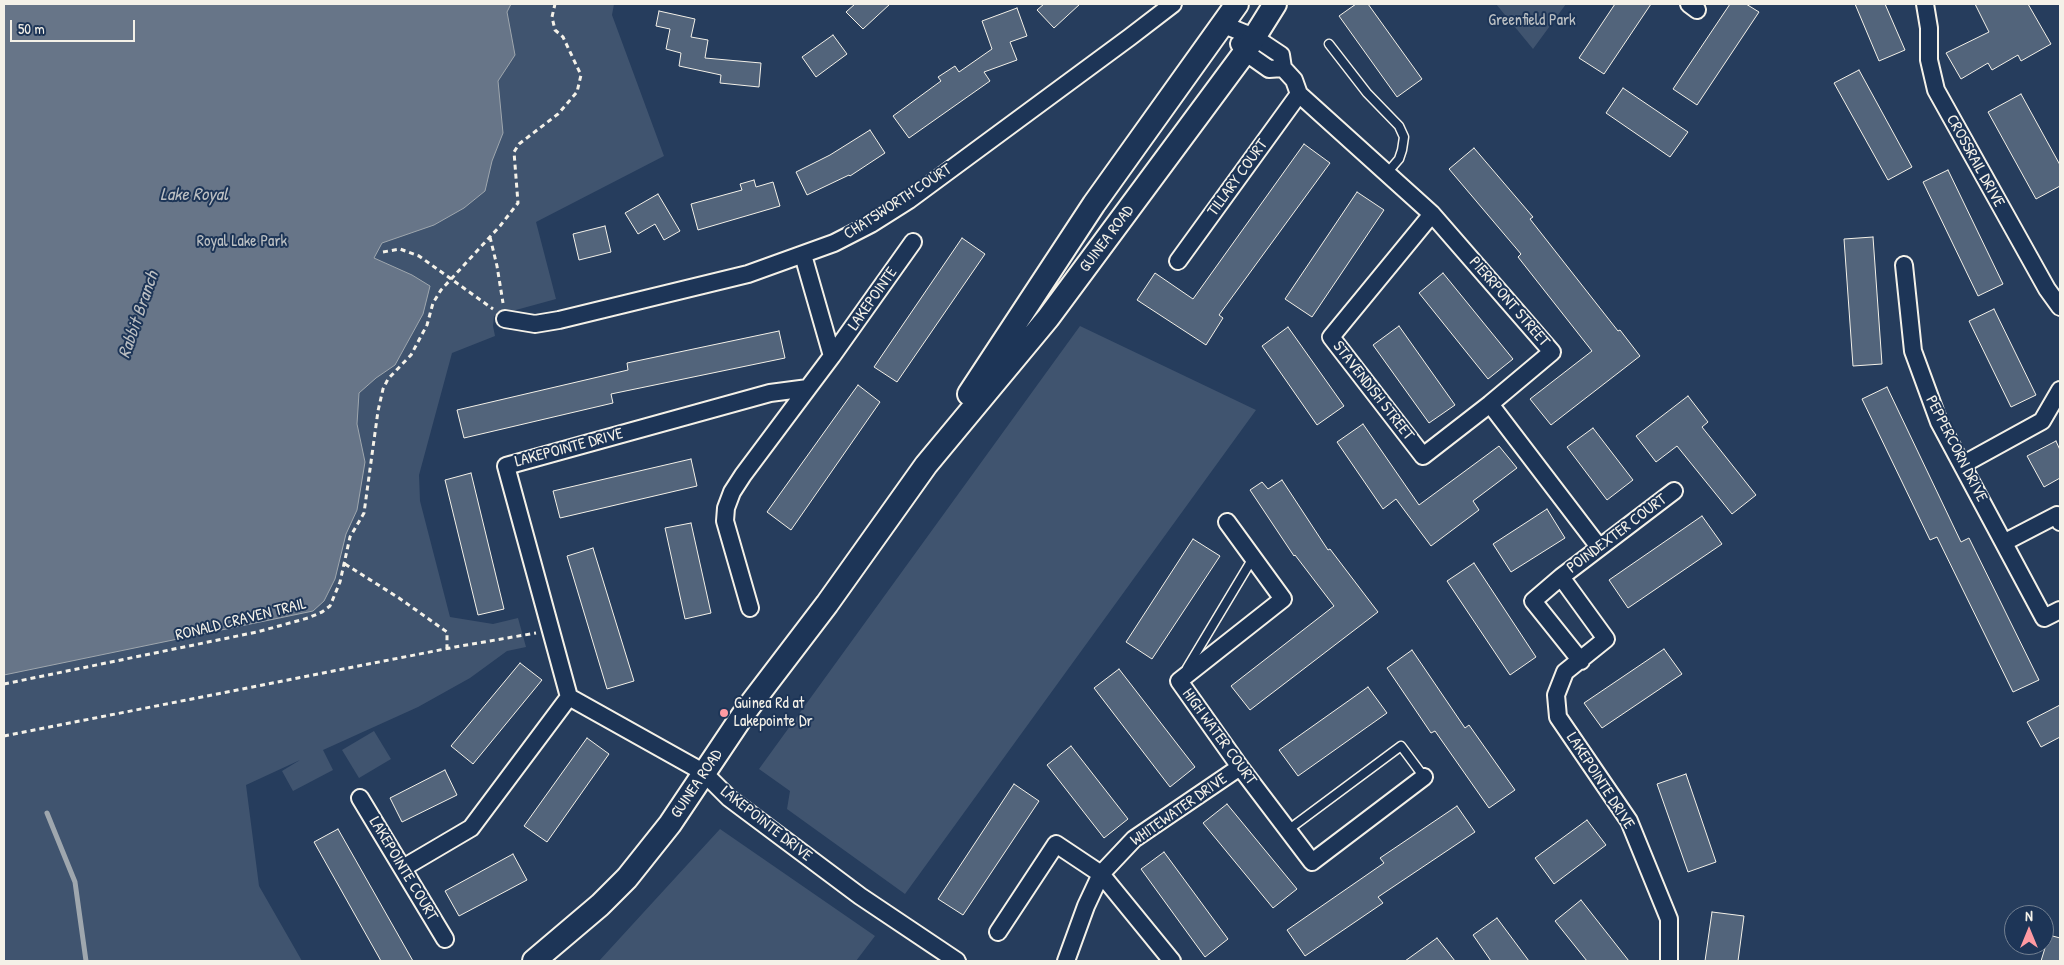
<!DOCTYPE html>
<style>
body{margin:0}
#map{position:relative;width:2064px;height:965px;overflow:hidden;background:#263d5d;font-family:"Patrick Hand",sans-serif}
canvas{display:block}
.frame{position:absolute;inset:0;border:5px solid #f4f1e8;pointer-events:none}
.north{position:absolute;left:2004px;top:905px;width:50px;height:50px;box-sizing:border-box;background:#1d3557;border:1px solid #738091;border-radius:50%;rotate:0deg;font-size:14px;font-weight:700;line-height:20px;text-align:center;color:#f4f1e8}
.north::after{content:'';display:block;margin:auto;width:18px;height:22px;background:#ff9aa2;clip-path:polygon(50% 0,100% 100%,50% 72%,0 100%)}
.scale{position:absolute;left:10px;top:20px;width:125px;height:22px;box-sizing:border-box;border:2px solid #f4f1e8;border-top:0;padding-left:6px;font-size:15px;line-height:18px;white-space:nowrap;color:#f4f1e8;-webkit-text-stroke:4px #1d3557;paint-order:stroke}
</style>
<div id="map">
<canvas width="2064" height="965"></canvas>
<div class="frame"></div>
<div class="north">N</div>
<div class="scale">50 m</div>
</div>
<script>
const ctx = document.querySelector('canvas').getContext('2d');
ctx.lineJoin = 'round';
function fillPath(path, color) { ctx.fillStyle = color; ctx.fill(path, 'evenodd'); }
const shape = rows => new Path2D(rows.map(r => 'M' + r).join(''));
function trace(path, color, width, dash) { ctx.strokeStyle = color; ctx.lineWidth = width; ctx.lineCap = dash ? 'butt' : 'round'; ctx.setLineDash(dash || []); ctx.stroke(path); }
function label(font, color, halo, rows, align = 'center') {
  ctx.font = font + ' "Patrick Hand",sans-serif'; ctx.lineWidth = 4; ctx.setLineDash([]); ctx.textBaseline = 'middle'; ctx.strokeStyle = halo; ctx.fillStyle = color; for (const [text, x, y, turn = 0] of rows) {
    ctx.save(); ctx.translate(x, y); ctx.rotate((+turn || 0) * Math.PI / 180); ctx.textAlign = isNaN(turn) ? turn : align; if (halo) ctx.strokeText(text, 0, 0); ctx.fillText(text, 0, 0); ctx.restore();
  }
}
const green = shape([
 [4,4,614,4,612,15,664,156,536,222,556,299,494,316,493,326,495,336,452,353,419,475,420,501,450,617,493,624,518,618,526,647,507,651,470,678,418,707,323,750,333,770,293,791,282,771,300,760,246,785,259,886,302,961,4,961],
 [1496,4,1566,4,1533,49],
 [1080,326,1256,410,905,894,787,809,790,791,759,769],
 [374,731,391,759,359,778,342,750],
 [720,829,875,936,856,961,599,961]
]);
const water = shape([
 [4,4,511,4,507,12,515,55,498,81,503,133,492,161,485,191,464,208,434,225,382,243,374,258,412,275,430,286,423,314,395,365,376,378,359,393,357,424,365,462,357,510,346,534,335,579,324,601,313,611,4,675,4,4]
]);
const stream = shape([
 [47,813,75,882,86,961]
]);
const building = shape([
 [855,4,890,4,863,29,846,12,855,4],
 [1044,4,1080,4,1054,28,1037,10,1044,4],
 [1356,4,1368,4,1422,79,1397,97,1339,16,1356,4],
 [1615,4,1651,4,1604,74,1579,58,1615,4],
 [1730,4,1746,4,1759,12,1697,105,1673,89,1730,4],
 [1855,4,1885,4,1905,50,1879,61,1855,4],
 [1975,4,2028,4,2051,44,2021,61,2018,55,1992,70,1988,63,1961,79,1946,53,1989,32,1975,4],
 [1017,8,1027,36,1010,42,1017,60,984,72,990,81,909,138,893,116,941,81,938,77,955,66,959,72,992,49,982,21,1017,8],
 [659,11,695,19,691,37,708,40,705,58,761,63,759,87,720,83,721,75,679,66,681,53,666,49,670,29,656,26,659,11],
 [833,35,847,54,816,77,802,57,833,35],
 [1859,70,1912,167,1888,180,1834,83,1859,70],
 [1623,88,1688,132,1670,157,1606,113,1623,88],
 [2021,94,2060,165,2060,186,2036,199,1988,112,2021,94],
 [870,130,885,153,850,176,849,175,807,195,796,172,830,155,870,130],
 [1304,144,1330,163,1219,315,1223,318,1206,345,1137,300,1155,273,1193,299,1304,144],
 [1474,148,1533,217,1530,219,1618,331,1620,330,1640,356,1551,425,1530,399,1592,351,1518,257,1521,254,1449,169,1474,148],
 [1948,170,2003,284,1978,296,1923,182,1948,170],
 [754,180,756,187,773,182,780,206,698,230,691,204,742,190,740,184,754,180],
 [1357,192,1384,210,1312,317,1285,299,1357,192],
 [658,194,680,231,664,240,655,224,638,234,625,213,658,194],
 [605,226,611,252,579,260,573,234,605,226],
 [1873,237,1882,364,1853,366,1844,239,1873,237],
 [962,238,985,254,897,382,874,367,962,238],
 [1443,273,1513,359,1488,379,1419,293,1443,273],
 [1994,309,2036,395,2011,407,1969,321,1994,309],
 [1399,326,1455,405,1429,423,1373,345,1399,326],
 [1288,327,1344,406,1317,425,1262,346,1288,327],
 [779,331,785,358,611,394,613,403,464,438,457,410,628,370,627,363,779,331],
 [858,385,880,402,791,530,767,512,858,385],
 [1887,387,1961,542,1969,538,2039,680,2013,692,1937,537,1930,540,1862,399,1887,387],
 [1688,396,1708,422,1702,427,1756,495,1732,514,1677,446,1656,462,1636,436,1688,396],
 [1363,424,1419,505,1499,446,1517,468,1473,501,1479,510,1431,546,1396,499,1383,509,1337,442,1363,424],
 [1593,428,1633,480,1607,500,1567,447,1593,428],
 [2056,441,2060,450,2060,478,2044,487,2027,456,2056,441],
 [691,459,697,486,560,518,553,491,691,459],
 [471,473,504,609,478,615,445,480,471,473],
 [1282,480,1328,550,1330,549,1378,612,1250,710,1231,686,1334,606,1295,555,1294,556,1250,490,1262,482,1268,489,1282,480],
 [1547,509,1565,538,1511,572,1493,544,1547,509],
 [1702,516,1722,544,1628,608,1609,580,1702,516],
 [691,523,711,613,685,619,665,528,691,523],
 [1193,539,1220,556,1152,659,1126,642,1193,539],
 [593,548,634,681,607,689,567,556,593,548],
 [1474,563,1536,657,1510,675,1447,581,1474,563],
 [1664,649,1682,674,1602,728,1584,703,1664,649],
 [1412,650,1465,728,1469,725,1515,790,1489,808,1435,731,1431,733,1387,668,1412,650],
 [520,663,542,680,473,764,451,746,520,663],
 [1119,669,1195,767,1170,787,1094,688,1119,669],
 [1368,687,1387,713,1298,776,1279,750,1368,687],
 [2060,705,2060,737,2041,747,2027,722,2060,705],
 [587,738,609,754,547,842,524,826,587,738],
 [1071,746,1128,819,1104,838,1047,765,1071,746],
 [445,770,457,795,402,822,390,798,445,770],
 [1686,774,1716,862,1688,872,1657,784,1686,774],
 [1014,784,1039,801,963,915,938,899,1014,784],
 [1227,804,1297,889,1273,908,1203,823,1227,804],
 [1457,806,1475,832,1378,897,1383,903,1305,956,1287,930,1384,863,1380,858,1457,806],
 [1587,820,1606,845,1554,884,1535,858,1587,820],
 [338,829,413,961,381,961,314,842,338,829],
 [1164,852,1228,939,1205,957,1141,869,1164,852],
 [513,854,527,880,459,916,445,891,513,854],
 [1581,900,1629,961,1587,961,1555,921,1581,900],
 [1712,912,1744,916,1738,961,1705,961,1712,912],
 [1497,918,1529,961,1491,961,1473,935,1497,918],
 [2049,935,2060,938,2060,961,2041,961,2049,935],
 [1437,938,1455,961,1405,961,1437,938]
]);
const path = shape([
 [490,237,497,266,503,303],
 [383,252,400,249,419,256,493,309],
 [345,564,399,598,447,632,447,648],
 [4,684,257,632,308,618,322,612,330,606,340,582,350,537,364,513,378,411,383,389,388,379,411,355,427,325,433,303,441,290,500,226,518,203,514,152,519,144,558,114,577,92,581,75,563,37,555,30,552,17,555,4],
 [4,736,455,647,536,633]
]);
const lane = shape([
 [1329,44,1367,93,1399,126,1404,137,1402,150,1399,159,1387,173],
 [1187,668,1253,558],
 [1288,830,1401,746,1424,777]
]);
const street = shape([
 [1689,4,1697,10],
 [1925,4,1929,28,1929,60,1936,90,2047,289,2060,307],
 [1224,25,1254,37,1281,55,1283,68,1294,80,1299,94,1432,214,1552,352,1490,404,1423,456,1331,337,1432,214],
 [1239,44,1245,52,1269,69,1283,68],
 [803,255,832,356,808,388,770,393,506,466,569,697,703,772,729,798,860,896,957,961],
 [1178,261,1299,94],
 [1904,265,1913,351,1939,422,2044,618,2060,610],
 [505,319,535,324,559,320,748,274,834,243,871,224,909,200,1130,37,1173,4],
 [832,356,913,242],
 [1490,404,1599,547],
 [1962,465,2042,421,2060,390],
 [1227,522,1283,599,1179,681,1240,767,1312,862,1424,777],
 [2005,542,2057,515,2060,522],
 [1561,577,1533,601,1581,661],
 [750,608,725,521,726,508,732,492,743,475,808,388],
 [360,798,445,939],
 [403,868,471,828,569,697],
 [998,932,1056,844,1101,874,1172,961],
 [1066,961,1086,906,1101,874,1134,839,1240,767],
 [1669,961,1669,919,1629,821,1558,717,1556,695,1565,672,1606,639,1561,577,1674,491]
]);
const secondary = shape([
 [969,394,1094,204,1237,4],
 [534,961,600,905,627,878,670,824,747,709,827,604,926,465,1048,318,1245,52,1275,4]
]);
const markers = [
 [724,713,5,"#ff9aa2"]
];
const parkNames = [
 ["Greenfield Park",1532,21],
 ["Royal Lake Park",242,242]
];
const streetNames = [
 ["CROSSRAIL DRIVE",1975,161,61],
 ["TILLARY COURT",1238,178,-54],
 ["CHATSWORTH COURT",898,202,-33],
 ["GUINEA ROAD",1107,239,-53],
 ["LAKEPOINTE",873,299,-55],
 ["PIERRPONT STREET",1509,302,49],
 ["STAVENDISH STREET",1373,391,52],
 ["LAKEPOINTE DRIVE",569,448,-15],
 ["PEPPERCORN DRIVE",1956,449,63],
 ["POINDEXTER COURT",1617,534,-37],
 ["RONALD CRAVEN TRAIL",241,620,-14],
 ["HIGH WATER COURT",1219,737,54],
 ["LAKEPOINTE DRIVE",1600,781,57],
 ["GUINEA ROAD",697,784,-56],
 ["WHITEWATER DRIVE",1179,810,-35],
 ["LAKEPOINTE DRIVE",766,824,38],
 ["LAKEPOINTE COURT",403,869,59]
];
const poiNames = [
 ["Guinea Rd at",734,704],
 ["Lakepointe Dr",734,722]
];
const waterNames = [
 ["Lake Royal",194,195],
 ["Rabbit Branch",139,315,-71]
];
fillPath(green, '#40546f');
fillPath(water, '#677588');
trace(water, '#9fa7ae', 1);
trace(stream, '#9fa7ae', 5);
fillPath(building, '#52647b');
trace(building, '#f4f1e8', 1);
trace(lane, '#f4f1e8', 11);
trace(street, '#f4f1e8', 20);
trace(secondary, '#f4f1e8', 26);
trace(path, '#f4f1e8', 3, [5, 4]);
trace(lane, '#1d3557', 8);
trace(street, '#1d3557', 16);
trace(secondary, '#1d3557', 22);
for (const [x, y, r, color] of markers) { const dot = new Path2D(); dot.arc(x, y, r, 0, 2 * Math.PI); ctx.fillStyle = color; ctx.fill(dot); trace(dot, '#1d3557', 2); }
label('16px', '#bec2c4', '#1d3557', parkNames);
label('16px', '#f4f1e8', '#1d3557', streetNames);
label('16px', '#f4f1e8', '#1d3557', poiNames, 'left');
label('italic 18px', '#bcbfc2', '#1d3557', waterNames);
</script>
